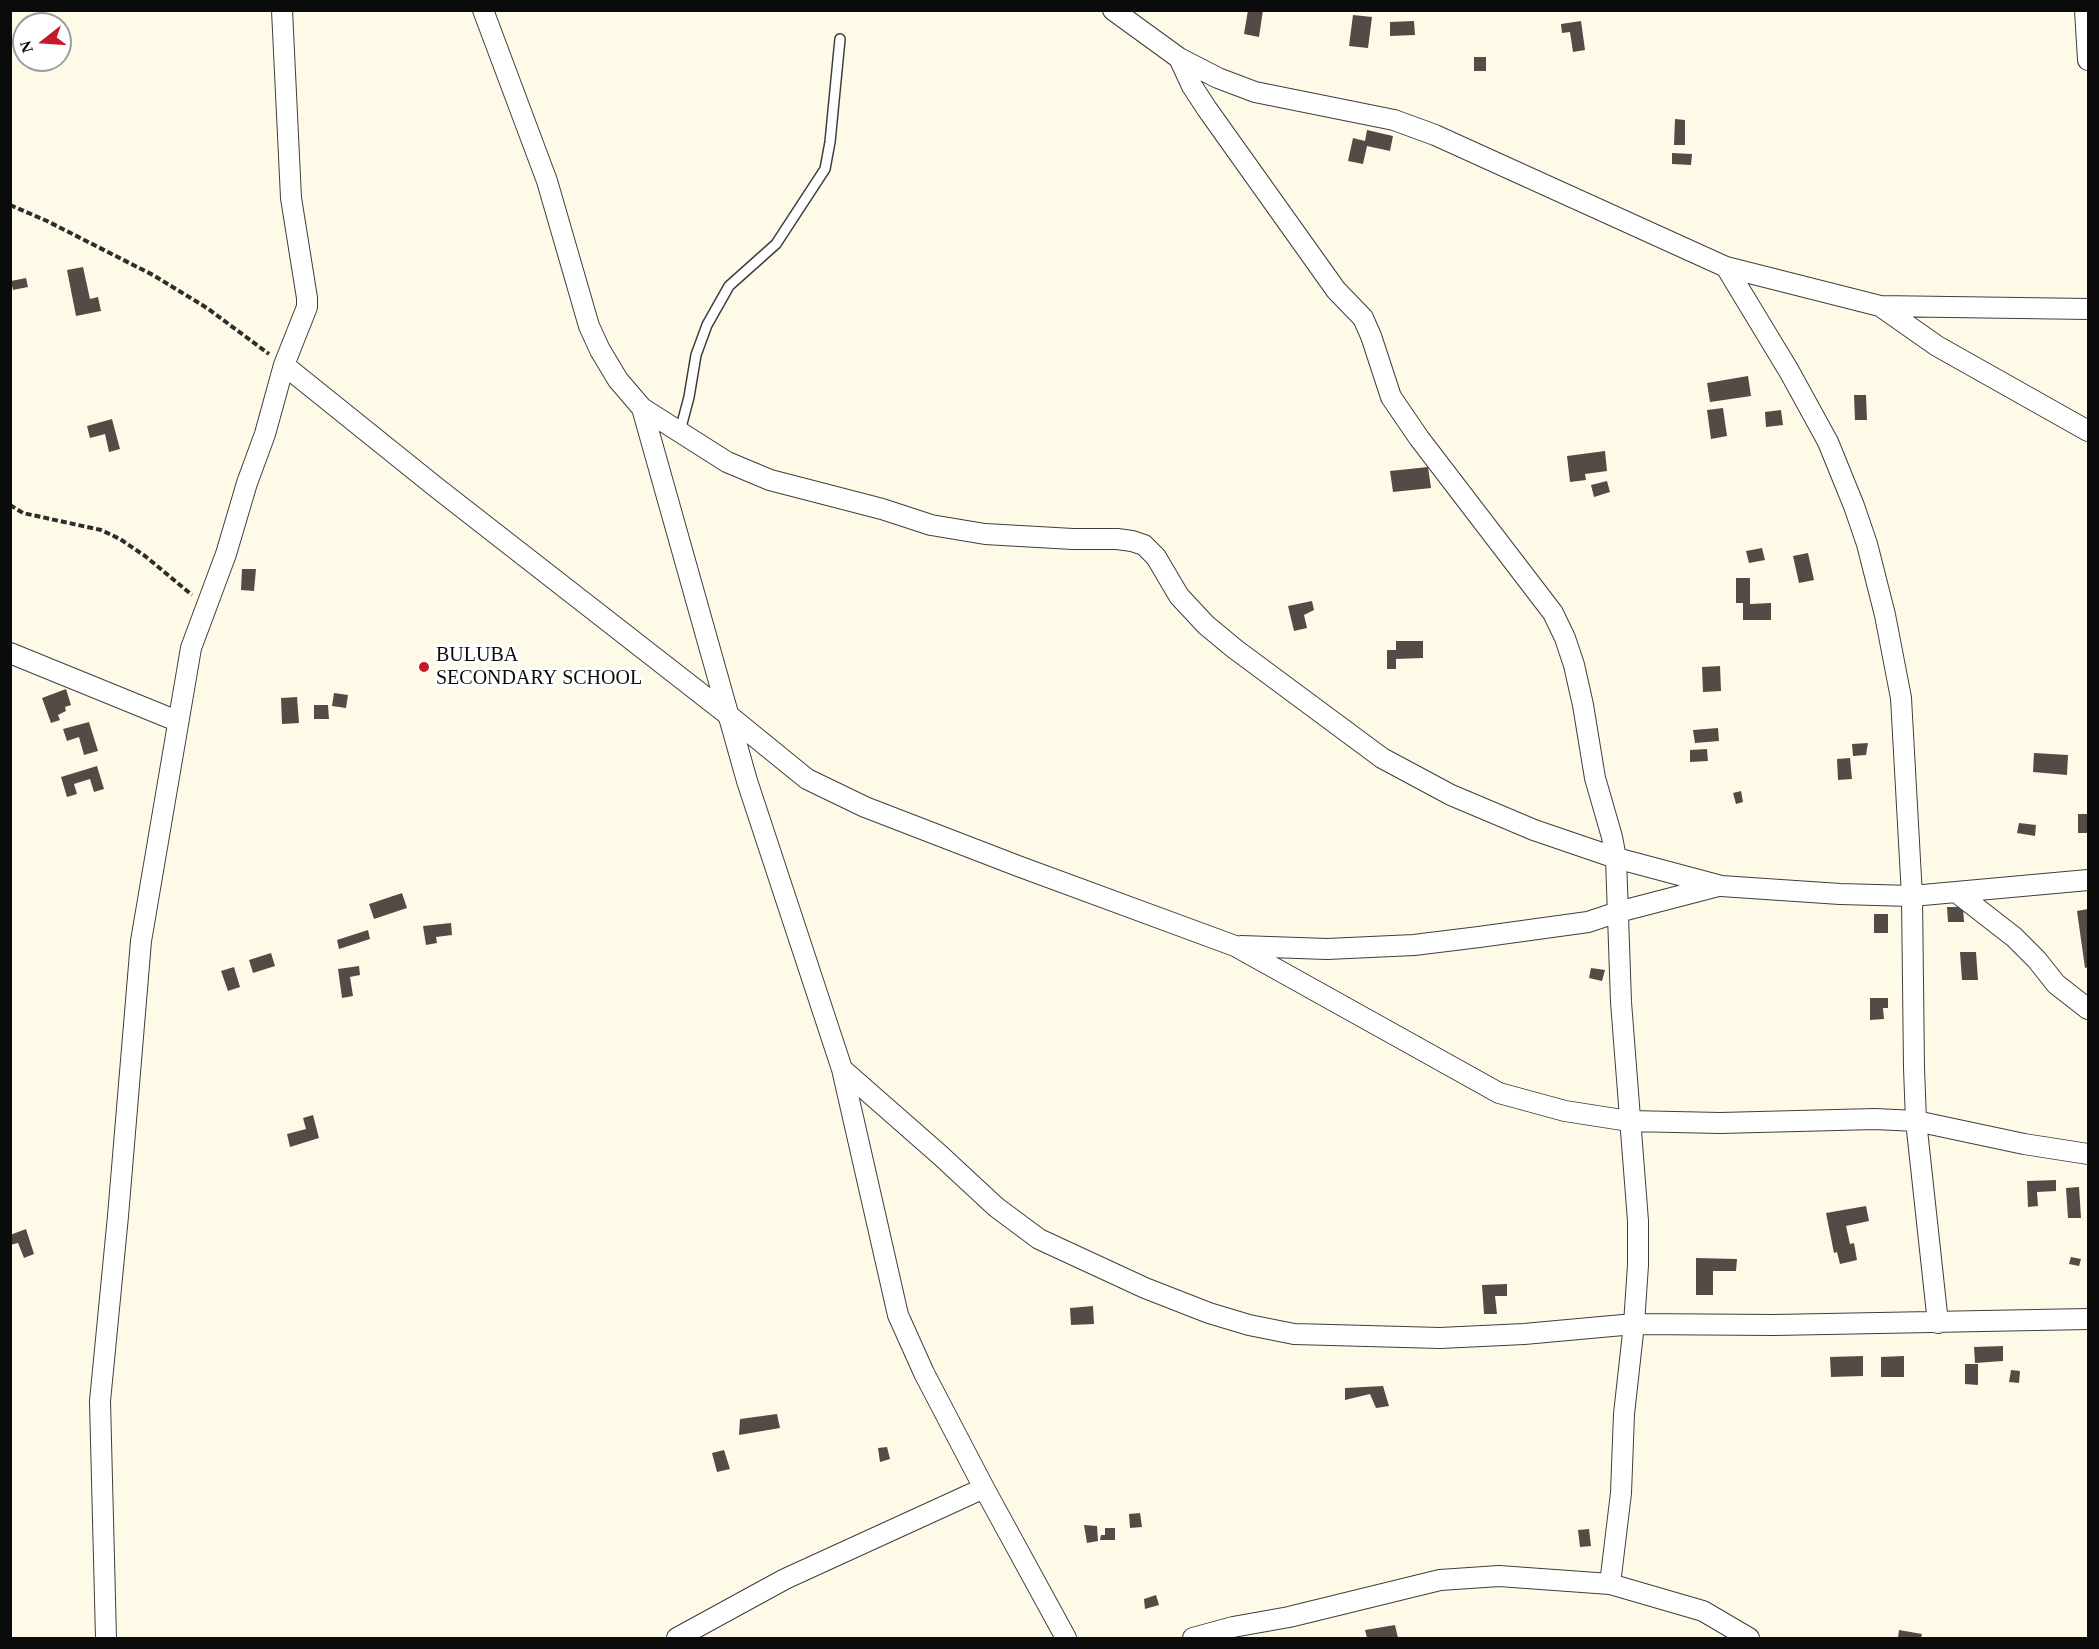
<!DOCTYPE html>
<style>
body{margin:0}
#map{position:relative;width:2099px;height:1649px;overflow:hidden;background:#fffae8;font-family:"Times New Roman",serif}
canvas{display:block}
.frame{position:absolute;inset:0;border:12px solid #0b0b0b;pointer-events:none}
.north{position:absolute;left:12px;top:12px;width:60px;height:60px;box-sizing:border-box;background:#fff;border:2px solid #9d9d9d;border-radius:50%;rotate:253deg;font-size:16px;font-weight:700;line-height:24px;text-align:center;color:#0b0b0b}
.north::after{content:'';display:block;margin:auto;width:21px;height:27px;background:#c61825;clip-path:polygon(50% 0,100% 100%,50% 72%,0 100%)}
</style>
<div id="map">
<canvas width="2099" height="1649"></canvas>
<div class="frame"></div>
<div class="north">N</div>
</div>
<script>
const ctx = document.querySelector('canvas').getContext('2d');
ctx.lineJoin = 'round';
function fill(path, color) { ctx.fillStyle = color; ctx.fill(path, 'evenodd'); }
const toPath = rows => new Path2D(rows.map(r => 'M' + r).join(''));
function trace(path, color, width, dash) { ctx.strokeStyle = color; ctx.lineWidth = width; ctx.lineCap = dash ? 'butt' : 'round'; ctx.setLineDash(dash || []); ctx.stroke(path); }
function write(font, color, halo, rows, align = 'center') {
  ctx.font = font + ' "Times New Roman",serif'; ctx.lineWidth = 6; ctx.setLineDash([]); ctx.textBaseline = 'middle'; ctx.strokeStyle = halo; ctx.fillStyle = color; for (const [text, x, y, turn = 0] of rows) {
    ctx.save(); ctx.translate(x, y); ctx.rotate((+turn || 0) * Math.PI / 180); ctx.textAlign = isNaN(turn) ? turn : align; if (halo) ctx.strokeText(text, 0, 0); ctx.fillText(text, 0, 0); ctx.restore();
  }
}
fill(toPath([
 [1248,10,1263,10,1259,37,1244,34],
 [1353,15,1372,17,1368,48,1349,46],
 [1414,21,1415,35,1390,36,1390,22],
 [1581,21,1585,50,1573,52,1570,32,1562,33,1561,24],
 [1474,57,1486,57,1486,71,1474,71],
 [1675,119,1685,120,1685,145,1674,145],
 [1367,130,1393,136,1390,151,1367,146,1363,164,1348,161,1353,138,1365,141],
 [1672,153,1692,154,1691,165,1672,164],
 [83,267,90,299,98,297,101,311,76,316,67,270],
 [26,278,28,287,13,290,11,281],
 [1748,376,1751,396,1710,402,1707,383],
 [1854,395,1866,395,1867,420,1855,420],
 [1723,408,1727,436,1711,439,1707,410],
 [1781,410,1783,425,1766,427,1765,412],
 [112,419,120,449,109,452,105,434,90,438,87,426],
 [1605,451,1607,471,1585,474,1586,480,1570,482,1567,456],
 [1428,467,1431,488,1393,492,1390,471],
 [1607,481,1610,492,1594,497,1591,485],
 [1762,548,1765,560,1749,563,1746,551],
 [1808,553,1814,580,1799,583,1793,556],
 [242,569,256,569,254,591,241,590],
 [1736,578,1750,578,1750,604,1771,603,1771,620,1743,620,1743,603,1736,603],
 [1312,601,1314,610,1304,615,1307,628,1294,631,1288,606],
 [1396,641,1423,641,1423,658,1396,659,1396,669,1387,669,1387,650,1396,650],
 [1720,666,1721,691,1703,692,1702,667],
 [66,689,71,705,65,707,66,711,58,715,60,720,51,723,42,698],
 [334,693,348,695,346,708,332,706],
 [297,697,299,723,282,724,281,698],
 [314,705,328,705,329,719,314,719],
 [89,722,98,751,84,755,79,737,67,741,63,729],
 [1718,728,1719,741,1695,743,1693,730],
 [1868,743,1866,755,1853,756,1852,744],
 [1707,749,1708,761,1690,762,1690,750],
 [2034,753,2068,755,2067,775,2033,772],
 [1850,758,1852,779,1838,780,1837,759],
 [97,766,104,789,94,792,90,779,74,784,77,794,67,797,61,777],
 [1741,791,1743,802,1736,804,1733,793],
 [2078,814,2088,814,2088,833,2078,833],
 [2019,823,2036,825,2035,836,2017,833],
 [402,893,407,908,374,919,369,904],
 [1947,907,1963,907,1964,922,1948,922],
 [2088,909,2088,967,2085,968,2077,911],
 [1874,914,1888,914,1888,933,1874,933],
 [451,923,452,935,436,937,437,943,426,945,423,926],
 [368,930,370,939,339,949,337,940],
 [1960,952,1976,952,1978,980,1962,980],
 [271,953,275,966,253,973,249,960],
 [359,966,360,975,350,977,353,996,342,998,338,969],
 [234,967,240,987,228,991,221,971],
 [1591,968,1605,970,1602,981,1589,978],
 [1870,998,1888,998,1888,1008,1883,1008,1884,1019,1870,1020],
 [313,1115,319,1138,290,1147,287,1134,306,1129,303,1118],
 [2056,1180,2056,1191,2037,1192,2038,1206,2028,1207,2027,1181],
 [2079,1187,2081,1218,2068,1218,2066,1188],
 [1866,1206,1869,1221,1846,1226,1850,1244,1854,1243,1857,1260,1840,1264,1837,1252,1834,1253,1826,1213],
 [26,1229,34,1254,24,1258,18,1243,10,1245,10,1235],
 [2071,1257,2081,1259,2079,1266,2069,1264],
 [1696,1258,1737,1259,1736,1271,1713,1271,1713,1295,1696,1295],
 [1507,1284,1507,1296,1495,1296,1497,1314,1484,1314,1482,1285],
 [1093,1306,1094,1324,1071,1325,1070,1308],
 [2003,1346,2003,1361,1975,1363,1974,1347],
 [1863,1356,1863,1376,1831,1377,1830,1357],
 [1904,1356,1904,1377,1881,1377,1881,1357],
 [1965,1364,1978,1364,1978,1385,1965,1384],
 [2011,1370,2020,1371,2019,1383,2009,1382],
 [1383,1386,1389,1406,1376,1408,1370,1394,1345,1400,1345,1388],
 [777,1414,780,1428,739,1435,740,1419],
 [887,1447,890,1459,880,1462,878,1448],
 [724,1450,730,1469,717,1472,712,1453],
 [1140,1513,1142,1527,1130,1528,1129,1514],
 [1084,1525,1097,1526,1098,1541,1087,1543],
 [1105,1528,1115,1528,1115,1540,1100,1540,1101,1535,1105,1535],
 [1589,1529,1591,1546,1580,1547,1578,1530],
 [1156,1595,1159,1605,1145,1609,1144,1599],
 [1395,1625,1398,1638,1367,1638,1365,1630],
 [1899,1630,1922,1634,1921,1638,1898,1638]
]), '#544b46');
const lane = toPath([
 [680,431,689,397,696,355,707,325,729,286,776,244,825,169,830,142,840,39]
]);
const street = toPath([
 [483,10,547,181,589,326,600,350,618,380,642,408,727,462,770,480,882,509,931,525,985,534,1073,539,1117,539,1132,541,1144,545,1156,557,1179,596,1206,625,1235,649,1382,758,1451,795,1534,830,1616,858,1721,886,1840,894,1912,896,2088,880],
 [1113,10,1179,58,1218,78,1255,92,1394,120,1435,135,1726,267,1880,306,2088,309],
 [2085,10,2088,60],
 [1179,58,1192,86,1207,109,1336,290,1363,318,1371,336,1391,397,1419,438,1553,613,1565,638,1574,665,1583,705,1595,778,1612,837,1616,858,1621,1002,1638,1221,1638,1265,1634,1324,1624,1414,1621,1493,1610,1584],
 [1726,267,1789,371,1828,442,1854,506,1867,544,1885,615,1901,698,1912,896,1914,1068,1916,1121,1938,1323],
 [1880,306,1937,346,2088,431],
 [284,365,437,488,727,714,807,779,865,807,1018,866,1235,946,1499,1093,1565,1111,1629,1121,1720,1123,1875,1119,1916,1121,2024,1144,2088,1154],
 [642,408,747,781,842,1069,898,1315,924,1373,984,1488,1066,1638],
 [10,653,177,721],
 [1956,892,2014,937,2037,960,2056,984,2088,1009],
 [1241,946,1327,949,1414,945,1479,937,1588,922,1618,912,1718,886],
 [842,1069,940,1155,996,1207,1039,1239,1145,1288,1209,1313,1249,1325,1294,1334,1440,1338,1524,1334,1634,1324,1774,1325,2088,1319],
 [106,1638,100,1401,118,1216,141,941,191,648,226,554,247,483,265,434,284,365,307,307,307,298,291,198,282,10],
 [677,1638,785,1579,984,1488],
 [1193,1638,1233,1627,1289,1617,1440,1580,1499,1576,1610,1584,1703,1611,1749,1638]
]);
trace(lane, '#3e3e3e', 12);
trace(street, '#3e3e3e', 22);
trace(toPath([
 [10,205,47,221,153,275,207,308,269,354],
 [10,505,23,513,101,530,120,539,145,556,192,595]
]), '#2d2d2d', 4, [6, 3]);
trace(lane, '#fff', 9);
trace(street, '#fff', 20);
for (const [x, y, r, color] of [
 [424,667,6,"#c61825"]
]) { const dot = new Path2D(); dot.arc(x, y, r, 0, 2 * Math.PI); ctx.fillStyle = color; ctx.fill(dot); trace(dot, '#fff', 2); }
write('20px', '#0b0b0b', '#fff', [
 ["BULUBA",436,656],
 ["SECONDARY SCHOOL",436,679]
], 'left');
</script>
